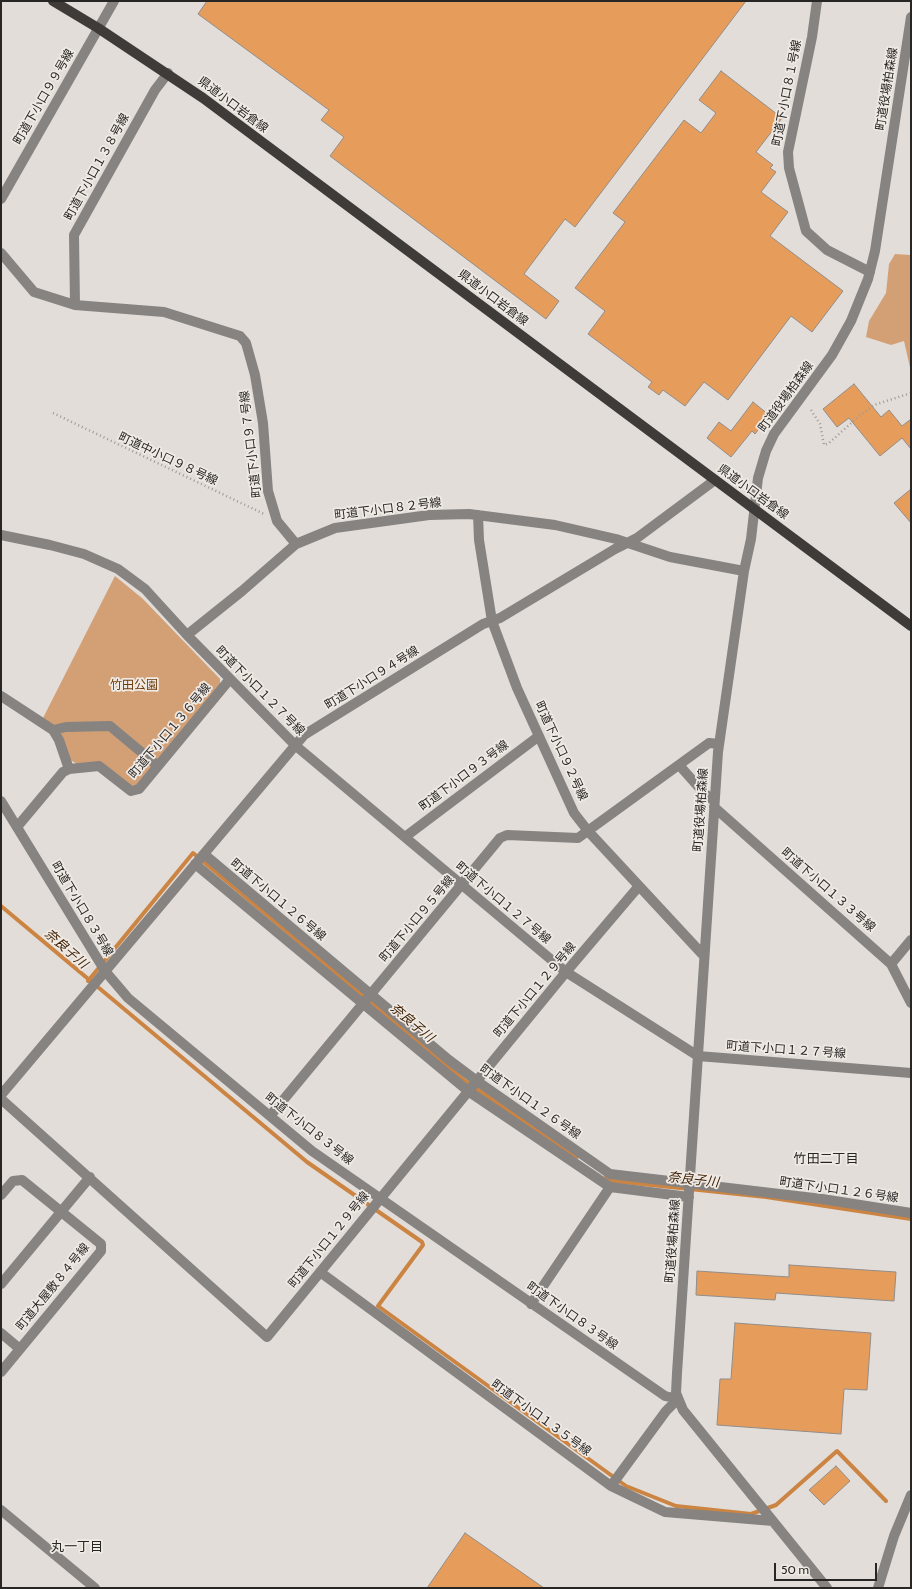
<!DOCTYPE html>
<meta charset="utf-8">
<style>
body{margin:0}
#map{position:relative;width:912px;height:1589px;overflow:hidden;background:#e2ddd8;font-family:Cabin,sans-serif}
canvas{display:block}
.frame{position:absolute;inset:0;border:2px solid #282625;pointer-events:none}
.scale{position:absolute;left:774px;top:1563px;width:103px;height:18px;box-sizing:border-box;border:2px solid #282625;border-top:0;padding-left:5px;font-size:12px;line-height:14px;white-space:nowrap;color:#282625;-webkit-text-stroke:3px #f0eae5;paint-order:stroke}
</style>
<div id="map">
<canvas width="912" height="1589"></canvas>
<div class="frame"></div>
<div class="scale">50 m</div>
</div>
<script>
const ctx = document.querySelector('canvas').getContext('2d');
ctx.lineJoin = 'round';
function fill(path, color) { ctx.fillStyle = color; ctx.fill(path, 'evenodd'); }
const toPath = rows => new Path2D(rows.map(r => 'M' + r).join(''));
function trace(path, color, width, dash) { ctx.strokeStyle = color; ctx.lineWidth = width; ctx.lineCap = dash ? 'butt' : 'round'; ctx.setLineDash(dash || []); ctx.stroke(path); }
function write(font, color, halo, rows, align = 'center') {
  ctx.font = font + ' Cabin,"Noto Sans JP",sans-serif'; ctx.lineWidth = 3.5; ctx.setLineDash([]); ctx.textBaseline = 'middle'; ctx.strokeStyle = halo; ctx.fillStyle = color; for (const [text, x, y, turn = 0] of rows) {
    ctx.save(); ctx.translate(x, y); ctx.rotate((+turn || 0) * Math.PI / 180); ctx.textAlign = isNaN(turn) ? turn : align; if (halo) ctx.strokeText(text, 0, 0); ctx.fillText(text, 0, 0); ctx.restore();
  }
}
fill(toPath([
 [895,254,911,255,911,372,904,341,891,345,866,337,869,321,886,293,889,264],
 [115,576,143,599,220,679,220,686,136,785,129,786,100,763,77,764,69,759,42,720]
]), '#d3a075');
trace(toPath([
 [1,906,307,1162,422,1242,423,1245,378,1306,626,1486,676,1506,751,1514,776,1505,837,1451,886,1501],
 [88,981,193,853,465,1081,577,1157],
 [606,1176,613,1181,766,1197,911,1219]
]), '#cc8443', 4);
const building = toPath([
 [207,1,746,1,575,227,565,219,524,274,559,301,546,319,330,156,344,137,321,120,329,110,198,14,207,1],
 [721,71,782,118,756,152,773,165,770,168,776,172,761,192,788,212,770,236,843,291,812,332,791,316,728,400,704,382,685,406,663,390,659,395,648,387,652,382,588,334,605,311,575,288,625,222,613,213,684,120,701,133,716,113,699,100,721,71],
 [854,384,881,417,889,410,902,426,911,419,911,449,902,438,880,456,849,418,837,427,823,409,854,384],
 [753,402,769,415,755,434,752,431,731,457,707,438,719,422,731,431,753,402],
 [911,489,911,523,894,503,911,489],
 [789,1265,896,1272,894,1301,776,1293,775,1300,696,1295,697,1271,789,1277,789,1265],
 [735,1323,871,1333,867,1390,844,1389,841,1434,717,1425,720,1379,731,1379,735,1323],
 [836,1466,850,1481,824,1505,809,1490,836,1466],
 [465,1533,544,1588,427,1588,465,1533]
]);
fill(building, '#e69d5c');
trace(building, '#918c88', 1);
trace(toPath([
 [811,410,820,424,824,445,829,443,859,416,874,405,911,393],
 [53,413,264,514]
]), '#9d9996', 2.5, [1, 3]);
trace(toPath([
 [817,1,812,37,788,152,789,168,806,231,827,250,870,272],
 [1,199,114,1],
 [1,253,34,292,75,305,164,312,240,336,246,343,255,375,263,423,268,491,277,521,296,544],
 [75,305,74,235,155,90,168,73],
 [478,515,479,540,492,621,517,688,574,813,588,831,704,956],
 [1,535,50,545,84,554,118,569,145,589,187,635,242,591,296,544,335,528,429,515,469,514,555,525,616,539,670,557,744,571],
 [187,635,296,746,566,972,698,1056,911,1073],
 [1,696,53,730,59,740,69,769],
 [53,730,66,727,110,726,158,766],
 [679,765,703,792,714,801],
 [1,801,105,971,128,998,312,1151,665,1396,678,1399,666,1411,611,1486],
 [714,807,891,964,911,1003],
 [17,827,63,772,69,769,99,766,131,791,139,789,230,679],
 [405,837,539,736],
 [204,854,449,1060,477,1081,610,1174,822,1199,911,1213],
 [195,864,468,1091,610,1187,689,1197],
 [891,964,911,940],
 [1,1095,304,735,483,624,500,618,615,549,637,538,715,480],
 [1,1099,267,1337,566,972,639,886],
 [270,1116,500,838,507,835,578,838,709,743,719,744],
 [1,1195,13,1181,22,1180,101,1244,101,1251,1,1372],
 [320,1272,611,1486,665,1512,773,1521],
 [1,1284,90,1177],
 [531,1304,610,1187],
 [1,1333,20,1349],
 [1,1510,95,1588],
 [827,1588,683,1410,676,1393,677,1373,718,752,744,571,751,539,758,478,766,451,774,434,832,355,851,321,868,279,875,251,911,17],
 [878,1588,894,1536,911,1495]
]), '#868381', 10);
trace(toPath([
 [53,1,98,28,203,98,911,626]
]), '#3f3b38', 10);
write('12px', '#282625', '#f0eae5', [
 ["町道役場柏森線",887,89,-81],
 ["町道下小口８１号線",787,93,-79],
 ["町道下小口９９号線",44,97,-60],
 ["県道小口岩倉線",233,105,37],
 ["町道下小口１３８号線",97,167,-61],
 ["県道小口岩倉線",493,298,37],
 ["町道役場柏森線",786,397,-54],
 ["町道下小口９７号線",251,444,-97],
 ["町道中小口９８号線",168,459,25],
 ["県道小口岩倉線",753,492,36],
 ["町道下小口８２号線",388,509,-7],
 ["町道下小口９４号線",372,678,-32],
 ["町道下小口１２７号線",260,691,45],
 ["町道下小口１３６号線",170,731,-50],
 ["町道下小口９２号線",561,751,65],
 ["町道下小口９３号線",464,776,-37],
 ["町道役場柏森線",701,810,-86],
 ["町道下小口１３３号線",828,890,41],
 ["町道下小口１２６号線",278,900,40],
 ["町道下小口１２７号線",503,903,40],
 ["町道下小口８３号線",82,909,59],
 ["町道下小口９５号線",417,919,-50],
 ["町道下小口１２９号線",535,990,-50],
 ["町道下小口１２７号線",786,1050,4],
 ["町道下小口１２６号線",530,1102,35],
 ["町道下小口８３号線",309,1129,38],
 ["町道下小口１２６号線",839,1190,8],
 ["町道下小口１２９号線",329,1240,-51],
 ["町道役場柏森線",673,1241,-86],
 ["町道大屋敷８４号線",53,1287,-51],
 ["町道下小口８３号線",572,1316,35],
 ["町道下小口１３５号線",541,1418,36]
]);
write('12px', '#6c3c08', '#f0eae5', [
 ["竹田公園",134,685]
]);
write('italic 13px', '#3f2205', '#f0eae5', [
 ["奈良子川",66,949,41],
 ["奈良子川",412,1023,40],
 ["奈良子川",693,1180,6]
]);
write('13px', '#282625', '#f0eae5', [
 ["竹田二丁目",826,1159],
 ["丸一丁目",77,1547]
]);
</script>
